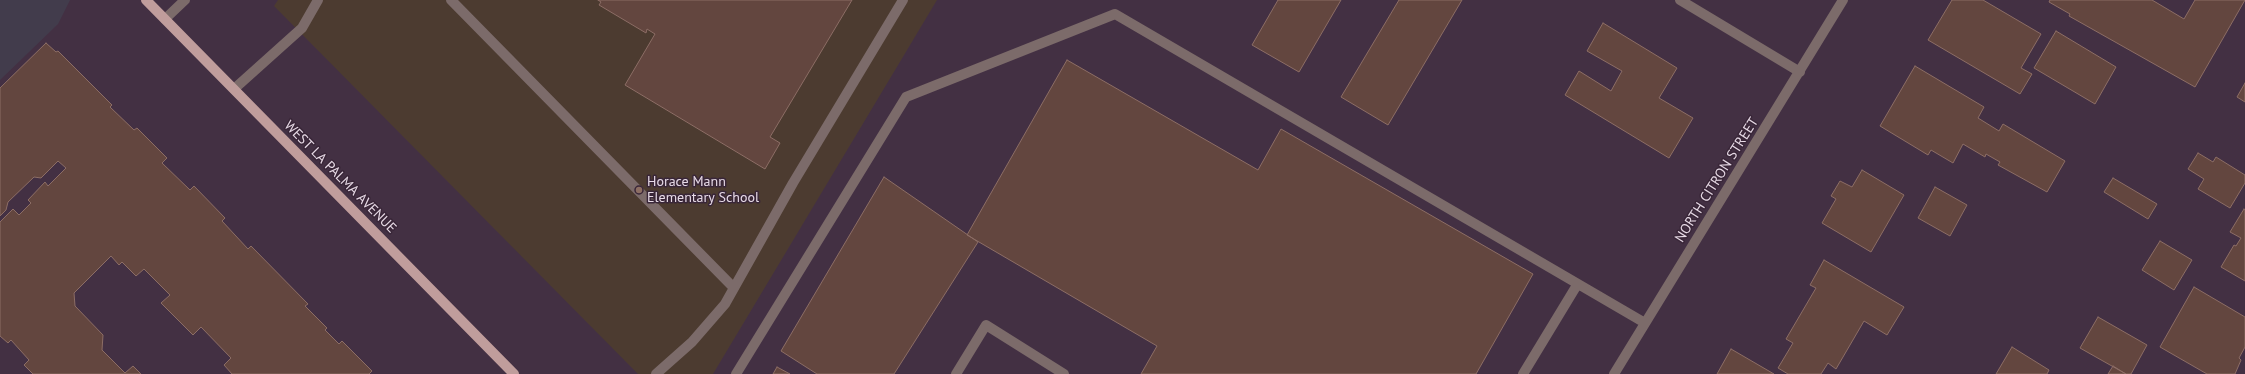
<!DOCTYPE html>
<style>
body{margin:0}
canvas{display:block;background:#433043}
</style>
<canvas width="2245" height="374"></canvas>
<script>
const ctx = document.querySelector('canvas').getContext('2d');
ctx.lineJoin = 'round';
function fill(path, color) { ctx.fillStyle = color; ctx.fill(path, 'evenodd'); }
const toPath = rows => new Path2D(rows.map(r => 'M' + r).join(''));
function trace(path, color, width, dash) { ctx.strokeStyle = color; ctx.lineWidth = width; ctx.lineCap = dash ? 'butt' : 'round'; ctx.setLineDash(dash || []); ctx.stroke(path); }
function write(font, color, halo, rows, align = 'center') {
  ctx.font = font + ' "PT Sans",sans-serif'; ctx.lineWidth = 3; ctx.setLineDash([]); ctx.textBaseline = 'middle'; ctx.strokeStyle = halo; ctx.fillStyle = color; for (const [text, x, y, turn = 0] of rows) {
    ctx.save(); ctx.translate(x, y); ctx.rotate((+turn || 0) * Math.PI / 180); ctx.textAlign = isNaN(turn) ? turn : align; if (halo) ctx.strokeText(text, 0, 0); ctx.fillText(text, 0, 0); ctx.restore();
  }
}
fill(toPath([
 [0,0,70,0,58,24,0,80]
]), '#423c4c');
fill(toPath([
 [278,0,937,0,713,374,638,374,274,6]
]), '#4c3b30');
const building = toPath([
 [598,0,852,0,770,137,780,143,765,169,625,85,655,34,647,29,646,33,599,5,601,2,598,0],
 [1278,0,1341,0,1299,72,1252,45,1278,0],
 [1399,0,1462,0,1388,125,1341,97,1399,0],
 [1952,0,1983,0,2041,34,2021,68,2032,74,2020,94,1928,40,1952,0],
 [2050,0,2152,0,2184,19,2195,0,2245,0,2195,87,2069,16,2070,14,2049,2,2050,0],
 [1603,23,1677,68,1659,98,1693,118,1669,158,1565,95,1579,71,1611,91,1622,71,1587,51,1603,23],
 [2056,31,2116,67,2095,104,2034,68,2056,31],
 [46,43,56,52,58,51,112,105,110,107,134,130,137,128,167,158,162,163,190,190,194,186,225,218,222,221,248,249,251,246,308,304,305,306,327,328,325,330,339,344,342,341,372,371,369,374,232,374,224,365,231,358,201,327,193,335,161,303,170,295,144,269,136,276,122,262,119,265,111,256,74,293,75,306,103,335,102,350,125,373,133,366,141,374,33,374,24,365,29,360,11,340,8,343,0,336,0,222,13,209,19,215,31,203,28,200,45,182,48,186,66,168,58,161,41,178,34,177,8,202,6,210,0,216,0,88,46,43],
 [1067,60,1258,170,1281,129,1533,274,1476,374,1141,374,1157,346,967,235,1067,60],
 [1915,66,1984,107,1978,118,1999,131,2003,124,2065,161,2047,192,1998,165,2000,162,1986,154,1985,157,1963,144,1953,163,1931,150,1928,155,1880,126,1915,66],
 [2245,83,2245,102,2237,97,2245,83],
 [2198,153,2213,162,2216,157,2245,175,2245,183,2230,208,2198,189,2204,179,2188,169,2198,153],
 [1862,170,1904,195,1871,252,1822,223,1836,199,1831,196,1840,181,1852,187,1862,170],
 [884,177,978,242,894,374,817,374,781,351,884,177],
 [2113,178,2157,204,2148,219,2104,192,2113,178],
 [1935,187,1967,205,1950,236,1918,218,1935,187],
 [2244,209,2245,210,2245,281,2221,267,2234,245,2236,246,2241,238,2230,232,2244,209],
 [2160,241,2192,260,2174,290,2142,270,2160,241],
 [1824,260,1904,307,1887,335,1864,321,1836,369,1828,363,1821,374,1788,374,1778,368,1793,343,1786,339,1816,288,1810,285,1824,260],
 [2194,287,2245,317,2245,347,2239,358,2241,360,2235,374,2207,374,2160,347,2194,287],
 [2098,317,2147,345,2131,374,2126,374,2080,348,2098,317],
 [2012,347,2049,370,2047,374,1996,374,2012,347],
 [1731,349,1774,374,1717,374,1731,349],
 [2113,366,2126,374,2108,374,2113,366],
 [777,367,790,374,773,374,777,367]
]);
fill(building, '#63463f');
trace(building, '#8c6d65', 1);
trace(toPath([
 [451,0,734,288],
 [1680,0,1800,72],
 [165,19,185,0],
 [234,89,302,28,318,0],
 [656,374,692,342,725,304,793,183,903,0],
 [736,374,906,97,1115,14,1645,323],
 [956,374,986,325,1064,374],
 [1523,374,1577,285],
 [1614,374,1843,0]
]), '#7c6b6a', 10);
trace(toPath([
 [146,0,514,374]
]), '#c09d9c', 10);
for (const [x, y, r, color] of [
 [639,190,4,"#8d6e63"]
]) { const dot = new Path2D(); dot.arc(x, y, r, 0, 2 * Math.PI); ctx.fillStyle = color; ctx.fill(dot); trace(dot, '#392638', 1.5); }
write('14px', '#e7dae6', '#392638', [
 ["WEST LA PALMA AVENUE",340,177,45],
 ["NORTH CITRON STREET",1717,180,-58]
]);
write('14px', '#e7dae6', '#392638', [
 ["Horace Mann",647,182],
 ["Elementary School",647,198]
], 'left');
</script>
